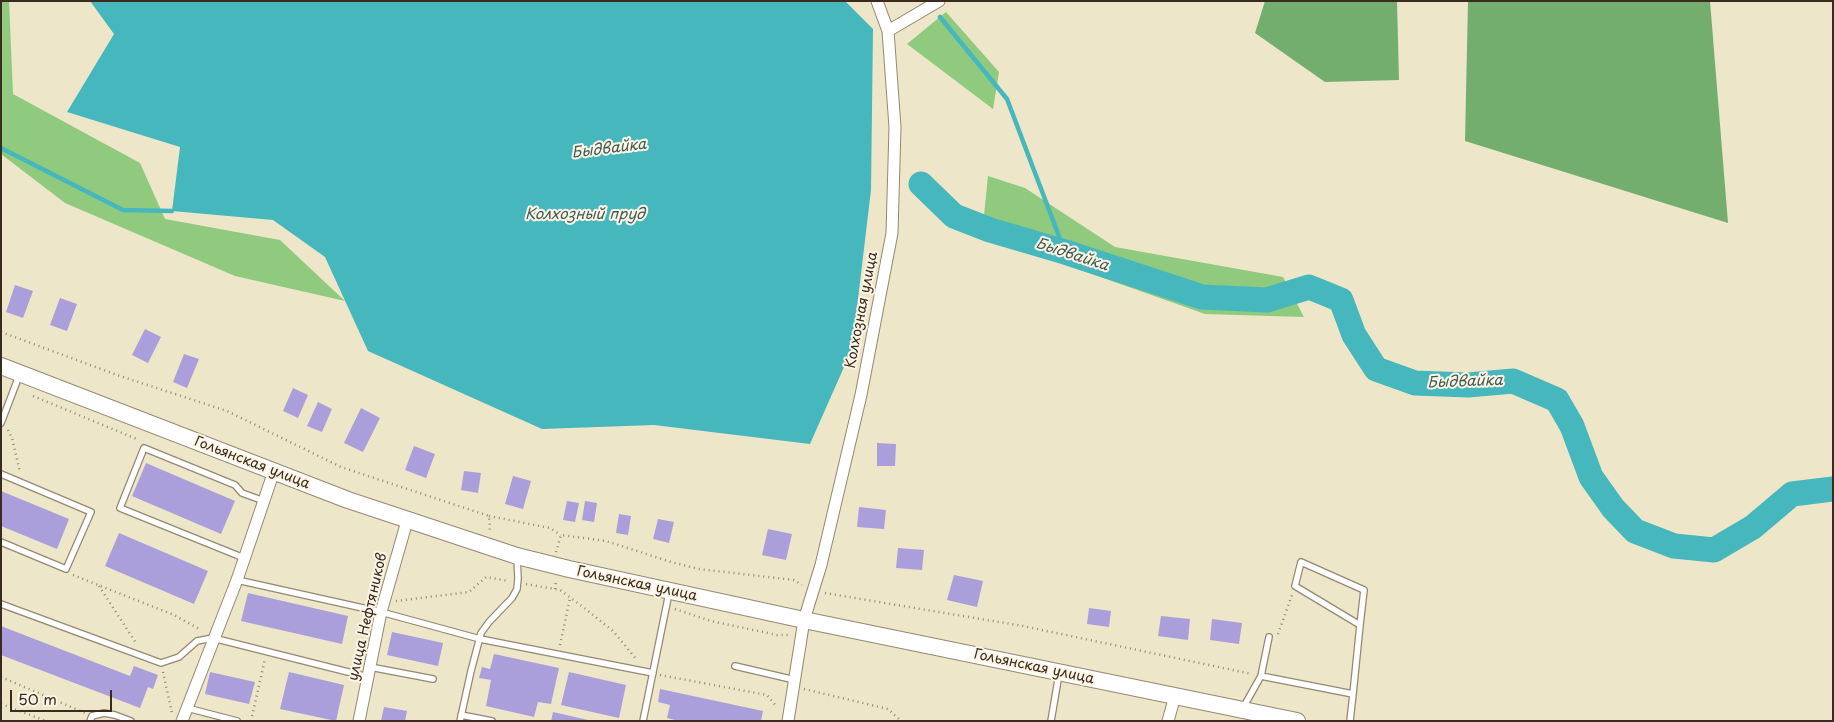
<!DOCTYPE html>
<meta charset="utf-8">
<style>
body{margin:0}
#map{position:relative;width:1834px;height:722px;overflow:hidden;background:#eee6c8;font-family:"Playpen Sans",sans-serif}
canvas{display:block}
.frame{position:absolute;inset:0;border:2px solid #3b2a1e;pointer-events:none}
.scale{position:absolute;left:10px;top:690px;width:102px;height:22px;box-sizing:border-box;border:2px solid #3b2a1e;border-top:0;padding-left:6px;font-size:15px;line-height:18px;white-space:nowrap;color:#3b2a1e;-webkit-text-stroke:4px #fcf5e5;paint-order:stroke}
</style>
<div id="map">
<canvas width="1834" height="722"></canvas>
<div class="frame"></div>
<div class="scale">50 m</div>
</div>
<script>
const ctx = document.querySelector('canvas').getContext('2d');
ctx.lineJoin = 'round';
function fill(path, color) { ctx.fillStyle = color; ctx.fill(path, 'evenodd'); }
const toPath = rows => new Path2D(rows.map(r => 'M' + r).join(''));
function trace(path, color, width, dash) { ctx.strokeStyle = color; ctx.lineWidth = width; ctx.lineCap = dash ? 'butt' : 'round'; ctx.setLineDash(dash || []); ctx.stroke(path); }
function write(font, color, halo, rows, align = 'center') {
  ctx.font = font + ' "Playpen Sans",sans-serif'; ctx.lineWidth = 4; ctx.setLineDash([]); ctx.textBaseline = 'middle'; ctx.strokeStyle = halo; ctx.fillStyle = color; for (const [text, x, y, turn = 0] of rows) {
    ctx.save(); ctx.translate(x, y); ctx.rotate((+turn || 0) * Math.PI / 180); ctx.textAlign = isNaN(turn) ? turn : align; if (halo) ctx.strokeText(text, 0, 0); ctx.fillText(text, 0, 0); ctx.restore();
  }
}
fill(toPath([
 [1,1,9,1,13,94,140,163,165,219,280,240,345,301,235,276,65,203,1,154],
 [946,12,999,72,993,109,907,44],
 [988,176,1025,188,1115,247,1283,277,1304,317,1205,314,982,235]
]), '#8fca7f');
fill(toPath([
 [1265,1,1397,1,1399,80,1325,82,1255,33],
 [1468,1,1710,1,1728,223,1465,141]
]), '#73ae6e');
fill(toPath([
 [90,1,845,1,873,29,871,190,852,349,810,444,654,425,542,429,368,351,325,257,273,220,172,211,180,147,67,112,114,34]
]), '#47b7be');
trace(toPath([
 [940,17,1007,99,1065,252],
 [1,148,123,210,172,211]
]), '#47b7be', 4.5);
trace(toPath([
 [921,184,954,216,990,230,1065,252,1202,297,1267,300,1309,287,1341,300,1354,335,1376,369,1415,383,1468,385,1513,381,1557,400,1572,426,1591,477,1613,508,1635,531,1674,546,1714,550,1753,527,1792,494,1833,489]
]), '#47b7be', 25);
fill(toPath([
 [15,285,33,291,23,318,6,312],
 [60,298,77,304,67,331,50,325],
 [145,329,161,337,148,363,132,355],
 [184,354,199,359,187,388,173,382],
 [293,388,308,395,298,418,283,411],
 [318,402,332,409,322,432,307,426],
 [361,408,380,418,363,452,344,443],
 [877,443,896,444,895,466,877,466],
 [414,446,435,454,426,478,405,470],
 [146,463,235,501,221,534,132,496],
 [464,471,481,473,478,493,461,490],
 [513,476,531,481,523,509,505,504],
 [1,491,69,519,57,549,1,526],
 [567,501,579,503,575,522,563,520],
 [585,501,597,503,594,522,582,520],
 [859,507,886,510,884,529,857,527],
 [619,514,631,516,628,535,616,533],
 [658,519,674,522,669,543,653,539],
 [768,529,792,534,786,560,762,555],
 [119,533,208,571,194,604,105,566],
 [898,548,924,550,922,570,896,568],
 [954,575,983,581,977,607,947,600],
 [248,593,348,616,342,644,241,621],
 [1089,608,1111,611,1109,627,1087,624],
 [1161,616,1190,619,1188,640,1158,636],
 [1212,619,1242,623,1239,644,1210,640],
 [1,626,130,676,134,666,158,675,153,689,148,687,140,708,1,655],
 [392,632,443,643,438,666,387,655],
 [494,654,559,668,551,704,538,702,534,717,486,706,491,680,479,678,482,667,490,669],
 [210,672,255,682,249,704,205,694],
 [289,672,344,685,336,721,280,709],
 [569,672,626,685,619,718,561,705],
 [660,689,763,711,761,721,679,721,667,718,670,705,658,702],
 [384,707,407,711,405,721,381,721],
 [553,712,588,720,588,721,551,721]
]), '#ab9fdb');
const service = toPath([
 [1,423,19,376],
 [1,474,91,512,66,569,1,542],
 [244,558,120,508,144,448,235,485,242,493,264,501],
 [237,580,381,612,480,639,653,673],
 [1,604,161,663,179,657,197,641,213,638,368,677],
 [735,666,795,680],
 [370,667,433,679],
 [1261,676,1353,694],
 [187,708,237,721],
 [1243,708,1261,676,1269,637],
 [461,715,492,721],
 [90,721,92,716,104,713,115,715,131,721],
 [460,721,471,671,481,633,489,622,512,598,517,589,518,578,517,558],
 [643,721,669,593],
 [1051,721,1059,674],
 [1350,721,1353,694,1360,625,1364,590,1301,562,1295,586,1360,625]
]);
const minor = toPath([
 [888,31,939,1],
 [182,721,237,580,274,471],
 [359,721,381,612,407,521],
 [788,721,804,620,821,565,861,395,892,233,895,127,888,31,877,1],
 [1168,721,1175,696]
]);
const secondary = toPath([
 [1,366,348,500,517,556,569,569,804,620,1297,721]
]);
trace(service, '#948873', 8);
trace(minor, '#948873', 13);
trace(secondary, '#948873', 18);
trace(toPath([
 [1,332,117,375,227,411,341,467,489,516,490,528,489,532],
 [33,396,139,440],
 [8,430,12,438,20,472],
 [489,516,550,528,561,535],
 [556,552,561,535,606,541,671,562,699,569,794,580,802,585],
 [73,575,174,615,201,630],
 [526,584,560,590,583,607,613,631,637,660],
 [99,586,136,643],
 [555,589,556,581],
 [825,593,1023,626,1252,674],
 [396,601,469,592,486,577,508,581],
 [675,609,711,621,777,635,791,635],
 [1278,634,1292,595],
 [560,645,570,598],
 [163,672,172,713],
 [660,675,767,695,777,707],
 [1,677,85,713],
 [804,689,888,709,901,721],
 [1,704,46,721],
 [251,721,265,659]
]), '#948873', 2.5, [1, 4]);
trace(service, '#fff', 5.5);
trace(minor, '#fff', 11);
trace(secondary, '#fff', 16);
write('14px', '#3b2a1e', '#fcf5e5', [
 ["Колхозная улица",862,310,-79],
 ["Гольянская улица",252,463,21],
 ["Гольянская улица",637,584,12],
 ["улица Нефтяников",368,617,-77],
 ["Гольянская улица",1034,667,12]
]);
write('italic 15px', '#3f5b56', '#fcf5e5', [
 ["Быдвайка",609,149,-7],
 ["Колхозный пруд",585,215],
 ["Быдвайка",1072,255,18],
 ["Быдвайка",1465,382,-2]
]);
</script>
